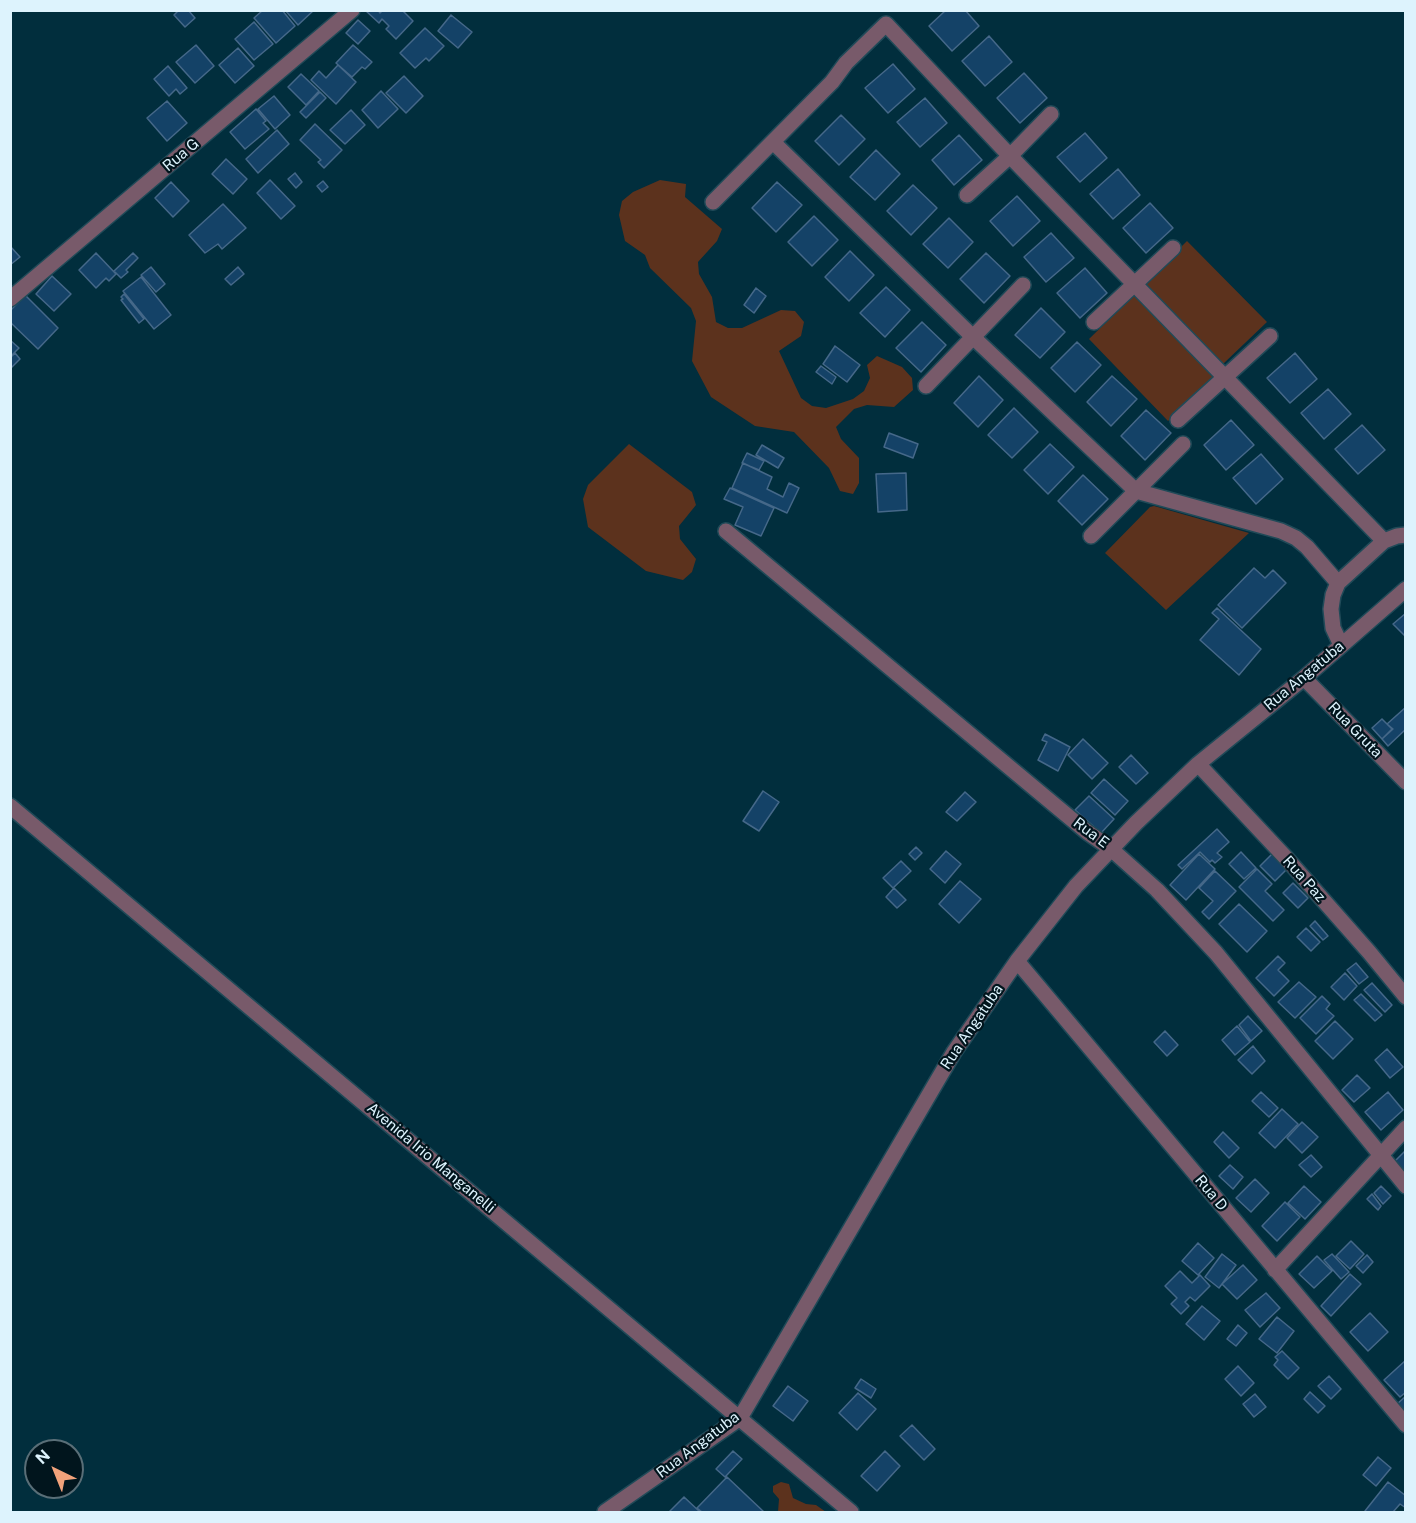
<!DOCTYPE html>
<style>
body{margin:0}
#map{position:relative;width:1416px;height:1523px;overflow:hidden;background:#012e3d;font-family:"Public Sans",sans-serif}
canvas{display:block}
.frame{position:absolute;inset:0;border:12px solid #ddf3fd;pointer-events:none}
.north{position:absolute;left:24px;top:1439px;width:60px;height:60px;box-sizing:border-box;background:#01151d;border:2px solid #596e77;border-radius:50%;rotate:317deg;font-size:16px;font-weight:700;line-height:24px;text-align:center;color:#ddf3fd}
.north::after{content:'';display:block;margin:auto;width:21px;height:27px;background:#f1a27b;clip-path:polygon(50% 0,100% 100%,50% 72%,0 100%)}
</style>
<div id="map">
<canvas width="1416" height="1523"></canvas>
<div class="frame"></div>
<div class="north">N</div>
</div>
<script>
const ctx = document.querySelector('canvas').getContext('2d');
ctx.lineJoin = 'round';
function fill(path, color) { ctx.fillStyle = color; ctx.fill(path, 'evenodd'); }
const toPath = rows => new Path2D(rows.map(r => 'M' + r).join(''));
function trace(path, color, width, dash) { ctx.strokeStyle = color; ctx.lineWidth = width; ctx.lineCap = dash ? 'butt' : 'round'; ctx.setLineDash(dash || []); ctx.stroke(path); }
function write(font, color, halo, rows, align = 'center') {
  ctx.font = font + ' "Public Sans",sans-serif'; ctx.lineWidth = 4.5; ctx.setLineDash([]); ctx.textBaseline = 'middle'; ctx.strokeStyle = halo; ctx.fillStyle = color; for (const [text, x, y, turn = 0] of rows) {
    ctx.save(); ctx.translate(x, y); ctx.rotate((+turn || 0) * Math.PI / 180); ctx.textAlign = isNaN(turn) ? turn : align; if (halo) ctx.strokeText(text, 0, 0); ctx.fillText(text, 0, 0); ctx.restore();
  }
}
fill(toPath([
 [660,180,686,184,685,197,722,229,717,241,698,262,699,274,712,297,716,322,728,328,742,328,781,310,795,311,804,322,801,336,779,351,801,398,812,406,826,408,853,399,864,391,870,378,867,365,877,356,902,367,912,378,913,390,894,407,867,405,854,409,836,427,841,439,859,458,859,483,853,494,840,491,829,468,794,432,755,426,711,397,692,361,696,321,691,308,650,268,645,255,625,241,619,215,622,201,633,192],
 [1187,241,1267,322,1223,364,1145,283],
 [1135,294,1215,376,1168,421,1089,339],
 [629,444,692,492,696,505,679,526,680,539,696,559,692,572,683,580,646,571,588,527,583,499,588,485],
 [1154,506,1249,533,1166,610,1105,553,1150,507],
 [781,1482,789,1484,793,1498,806,1504,816,1505,826,1512,778,1512,779,1499,773,1492,773,1486]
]), '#5c321d');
const building = toPath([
 [179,10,188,10,195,18,185,27,174,15,179,10],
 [263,10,282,10,295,26,276,43,254,18,263,10],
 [285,10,314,10,298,25,285,10],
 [378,10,380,13,383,10,402,10,413,21,396,39,386,29,389,26,382,19,379,23,366,11,378,10],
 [946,10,965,10,979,26,952,51,929,26,946,10],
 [451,15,472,32,458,48,438,31,451,15],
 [358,20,370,31,358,44,346,33,358,20],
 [254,22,273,44,254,60,235,39,254,22],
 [425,28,444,46,429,61,426,58,415,68,400,53,425,28],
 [989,36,1012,62,985,86,962,61,989,36],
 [196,45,214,66,195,83,176,62,196,45],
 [353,45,372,62,365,69,362,67,352,77,336,63,353,45],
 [238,48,254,66,235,83,219,65,238,48],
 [893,64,915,89,888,113,865,88,893,64],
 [338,65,356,82,336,104,311,80,319,71,326,78,338,65],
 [168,66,187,88,180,94,176,89,169,96,154,79,168,66],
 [1024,73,1047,98,1020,123,997,98,1024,73],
 [301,74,319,91,306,105,288,87,301,74],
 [404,76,423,96,406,113,386,93,404,76],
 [381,91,398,109,378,128,362,110,381,91],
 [320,92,326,98,306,118,300,112,320,92],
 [274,96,290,115,275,129,258,109,274,96],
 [925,98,947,123,920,147,897,122,925,98],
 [167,101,187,123,167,141,147,118,167,101],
 [256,109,266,121,263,123,269,129,245,149,230,132,256,109],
 [351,110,365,125,345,144,330,130,351,110],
 [841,115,865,139,839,165,815,141,841,115],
 [315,124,342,150,324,168,318,162,321,160,300,140,315,124],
 [277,130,289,144,258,173,246,159,277,130],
 [1085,133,1107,158,1080,182,1057,157,1085,133],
 [959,135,982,160,954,185,932,160,959,135],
 [876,150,900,174,875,200,850,177,876,150],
 [226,159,247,179,233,194,212,174,226,159],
 [1118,169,1140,195,1113,219,1090,194,1118,169],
 [295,173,302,182,296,188,288,179,295,173],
 [270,180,295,206,281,219,257,193,270,180],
 [323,181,328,187,322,192,317,186,323,181],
 [171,182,189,201,173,217,155,198,171,182],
 [777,182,802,205,776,232,752,208,777,182],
 [913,185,937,208,911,235,887,211,913,185],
 [1017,196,1040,221,1013,246,990,221,1017,196],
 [1150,203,1173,228,1146,253,1123,228,1150,203],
 [223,204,246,228,222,249,218,244,205,253,189,235,223,204],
 [814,216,838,240,812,266,788,242,814,216],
 [949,218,973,242,948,268,923,244,949,218],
 [1051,233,1074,258,1046,282,1024,257,1051,233],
 [10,246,20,257,10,265,10,246],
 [850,251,874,275,849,301,825,277,850,251],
 [96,253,116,274,109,281,106,278,96,288,79,270,96,253],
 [133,253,138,258,126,270,128,272,121,278,114,271,133,253],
 [986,253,1010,276,984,303,960,279,986,253],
 [151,267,165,284,156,292,141,275,151,267],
 [238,267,244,274,231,285,225,279,238,267],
 [1085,268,1107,293,1080,318,1057,293,1085,268],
 [52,276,71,294,54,311,36,294,52,276],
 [141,277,171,315,154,329,123,291,141,277],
 [886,287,910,310,885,337,860,313,886,287],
 [756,288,766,296,754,313,744,305,756,288],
 [124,294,144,319,139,323,121,300,123,299,121,297,124,294],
 [25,295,58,328,38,349,10,322,10,311,25,295],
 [1041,308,1065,332,1040,358,1015,335,1041,308],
 [922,322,946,345,921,372,896,348,922,322],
 [10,340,19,348,10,357,10,340],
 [1077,342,1101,365,1075,392,1051,368,1077,342],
 [835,346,860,365,847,382,823,364,835,346],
 [15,353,20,359,10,369,10,358,15,353],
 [1295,353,1317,379,1290,403,1267,378,1295,353],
 [821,366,836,377,832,384,816,372,821,366],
 [979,376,1003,400,978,427,954,403,979,376],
 [1112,376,1137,399,1111,426,1087,402,1112,376],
 [1328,389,1351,414,1324,439,1301,413,1328,389],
 [1014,408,1038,432,1012,458,988,435,1014,408],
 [1146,410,1171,433,1145,460,1121,436,1146,410],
 [1231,420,1254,445,1226,470,1204,445,1231,420],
 [1362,425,1385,450,1358,474,1335,449,1362,425],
 [889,433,918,444,913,458,884,447,889,433],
 [1050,444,1074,467,1048,494,1024,470,1050,444],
 [762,445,784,458,778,468,756,455,762,445],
 [747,453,764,461,759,470,742,463,747,453],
 [1261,454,1283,479,1256,504,1233,478,1261,454],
 [743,463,772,477,767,489,783,497,789,483,799,488,787,513,732,488,743,463],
 [906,473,907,510,878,512,876,474,906,473],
 [1083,475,1108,499,1082,525,1058,501,1083,475],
 [730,488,774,508,761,536,735,525,743,507,724,499,730,488],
 [1254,568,1265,578,1273,570,1286,583,1242,628,1218,605,1254,568],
 [1217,608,1261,649,1239,675,1200,640,1219,619,1212,613,1217,608],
 [1406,613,1406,637,1393,624,1406,613],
 [1406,707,1406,729,1388,746,1382,739,1393,729,1387,724,1406,707],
 [1382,719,1392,729,1382,739,1372,728,1382,719],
 [1045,734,1070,747,1058,771,1038,760,1047,742,1042,740,1045,734],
 [1083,739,1108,763,1092,779,1068,755,1083,739],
 [1131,755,1148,773,1136,784,1119,767,1131,755],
 [1104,779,1128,801,1115,815,1091,793,1104,779],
 [763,791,779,802,759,831,743,821,763,791],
 [965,792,976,802,957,821,946,812,965,792],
 [1089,796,1114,819,1101,833,1075,810,1089,796],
 [1217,829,1229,842,1217,853,1222,857,1215,863,1212,860,1210,862,1200,852,1182,869,1178,865,1217,829],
 [916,847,922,853,915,860,909,854,916,847],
 [946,851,961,864,945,883,930,869,946,851],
 [1241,852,1256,868,1244,879,1229,864,1241,852],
 [1199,854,1215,869,1186,900,1170,885,1199,854],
 [1272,854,1287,869,1275,881,1260,866,1272,854],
 [901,861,911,871,893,888,883,878,901,861],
 [1257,869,1272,884,1265,891,1284,910,1273,921,1239,887,1257,869],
 [1215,871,1236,891,1209,919,1202,912,1213,901,1199,888,1215,871],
 [960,881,981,899,959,923,939,904,960,881],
 [1293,883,1308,898,1298,908,1283,893,1293,883],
 [894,888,906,900,897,908,886,897,894,888],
 [1239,904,1267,931,1247,952,1219,924,1239,904],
 [1315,921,1328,936,1323,940,1310,926,1315,921],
 [1306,928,1320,942,1311,951,1297,937,1306,928],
 [1278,956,1285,963,1278,970,1289,981,1274,996,1256,978,1278,956],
 [1356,963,1368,977,1359,984,1347,970,1356,963],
 [1345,973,1357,986,1344,1000,1331,987,1345,973],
 [1299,982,1316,997,1295,1018,1278,1002,1299,982],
 [1372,983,1392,1005,1385,1012,1364,990,1372,983],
 [1361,994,1382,1015,1375,1021,1354,1000,1361,994],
 [1322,996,1330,1004,1326,1009,1334,1016,1316,1034,1300,1018,1322,996],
 [1248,1016,1262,1031,1251,1041,1239,1025,1248,1016],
 [1335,1021,1353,1039,1333,1059,1315,1041,1335,1021],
 [1237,1026,1250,1042,1235,1055,1222,1040,1237,1026],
 [1165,1031,1178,1045,1167,1056,1154,1042,1165,1031],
 [1253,1046,1265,1061,1252,1074,1238,1060,1253,1046],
 [1387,1049,1403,1067,1390,1078,1375,1060,1387,1049],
 [1357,1075,1370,1088,1354,1102,1342,1090,1357,1075],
 [1261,1092,1278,1108,1269,1117,1252,1101,1261,1092],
 [1388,1092,1403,1110,1381,1130,1365,1112,1388,1092],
 [1282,1109,1298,1124,1275,1148,1259,1133,1282,1109],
 [1302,1122,1318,1137,1302,1153,1287,1138,1302,1122],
 [1223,1132,1239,1148,1229,1158,1214,1142,1223,1132],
 [1406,1150,1406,1173,1394,1162,1406,1150],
 [1311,1155,1322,1167,1311,1177,1299,1165,1311,1155],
 [1230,1165,1243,1177,1233,1189,1219,1176,1230,1165],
 [1255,1179,1269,1193,1251,1212,1236,1198,1255,1179],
 [1304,1186,1321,1202,1305,1219,1288,1203,1304,1186],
 [1381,1186,1391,1196,1383,1204,1374,1193,1381,1186],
 [1372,1194,1381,1206,1378,1210,1367,1199,1372,1194],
 [1285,1202,1300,1217,1277,1241,1262,1226,1285,1202],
 [1351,1241,1364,1254,1350,1269,1336,1256,1351,1241],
 [1198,1243,1214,1258,1198,1275,1182,1261,1198,1243],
 [1222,1254,1236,1265,1219,1288,1205,1277,1222,1254],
 [1332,1254,1349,1272,1341,1279,1324,1260,1332,1254],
 [1367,1255,1373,1262,1363,1273,1356,1266,1367,1255],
 [1317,1256,1332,1271,1314,1288,1299,1274,1317,1256],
 [1243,1265,1257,1280,1237,1299,1222,1284,1243,1265],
 [1180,1271,1192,1283,1200,1275,1210,1286,1195,1301,1190,1297,1185,1302,1189,1306,1181,1314,1171,1304,1177,1298,1165,1286,1180,1271],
 [1350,1274,1361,1284,1331,1316,1321,1306,1350,1274],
 [1266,1293,1280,1308,1260,1327,1245,1310,1266,1293],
 [1202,1306,1220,1321,1204,1340,1186,1324,1202,1306],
 [1370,1313,1388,1332,1368,1351,1350,1332,1370,1313],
 [1277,1317,1294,1331,1277,1353,1259,1339,1277,1317],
 [1238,1325,1247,1333,1236,1346,1227,1339,1238,1325],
 [1282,1351,1299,1368,1288,1379,1274,1365,1278,1360,1275,1357,1282,1351],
 [1406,1360,1406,1392,1400,1397,1384,1380,1406,1360],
 [1238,1366,1254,1383,1241,1396,1225,1379,1238,1366],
 [1329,1376,1341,1389,1331,1399,1318,1386,1329,1376],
 [861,1379,876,1389,871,1398,855,1388,861,1379],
 [788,1386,808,1401,793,1421,773,1406,788,1386],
 [1310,1392,1325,1406,1318,1413,1304,1399,1310,1392],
 [858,1393,876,1409,857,1430,839,1413,858,1393],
 [1255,1394,1266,1407,1254,1417,1243,1404,1255,1394],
 [1406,1396,1406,1413,1397,1404,1406,1396],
 [912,1425,935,1449,924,1460,900,1436,912,1425],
 [733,1451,742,1459,725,1477,716,1469,733,1451],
 [885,1451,900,1466,877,1491,861,1476,885,1451],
 [1378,1457,1391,1468,1376,1486,1363,1475,1378,1457],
 [727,1477,764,1512,702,1512,697,1508,727,1477],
 [1388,1482,1406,1496,1406,1508,1400,1504,1393,1512,1366,1512,1365,1511,1388,1482],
 [684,1497,700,1512,669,1512,684,1497]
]);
fill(building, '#144267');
trace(building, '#456889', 1.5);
const minor = toPath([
 [773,142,974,338,1136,491,1281,531,1296,538,1307,547,1338,583],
 [967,195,1010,156,1051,114],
 [713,202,832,82,846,63,886,24,1010,156,1384,541],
 [10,299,352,10],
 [1094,322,1173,248],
 [926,386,1023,285],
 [1178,420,1270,336],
 [726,531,1087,832,1110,848,1157,890,1216,953,1406,1186],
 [1091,536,1183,444],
 [1341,645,1333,628,1331,609,1333,595,1338,583,1384,541,1397,536,1406,535],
 [1304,678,1406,782],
 [1198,764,1287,859,1369,952,1406,997],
 [10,806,851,1512],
 [1017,961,1406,1425],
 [1275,1270,1406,1128],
 [605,1512,740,1418,954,1052,1017,961,1076,886,1136,823,1198,764,1304,678,1406,589]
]);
trace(minor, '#204a58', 18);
trace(minor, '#785a6a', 15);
write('15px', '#ddf3fd', '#01151d', [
 ["Rua G",181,155,-40],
 ["Rua Angatuba",1304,676,-40],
 ["Rua Gruta",1355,730,46],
 ["Rua E",1091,833,37],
 ["Rua Paz",1304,879,48],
 ["Rua Angatuba",972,1027,-56],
 ["Avenida Irio Manganelli",431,1158,40],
 ["Rua D",1211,1193,50],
 ["Rua Angatuba",698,1445,-37]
]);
</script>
